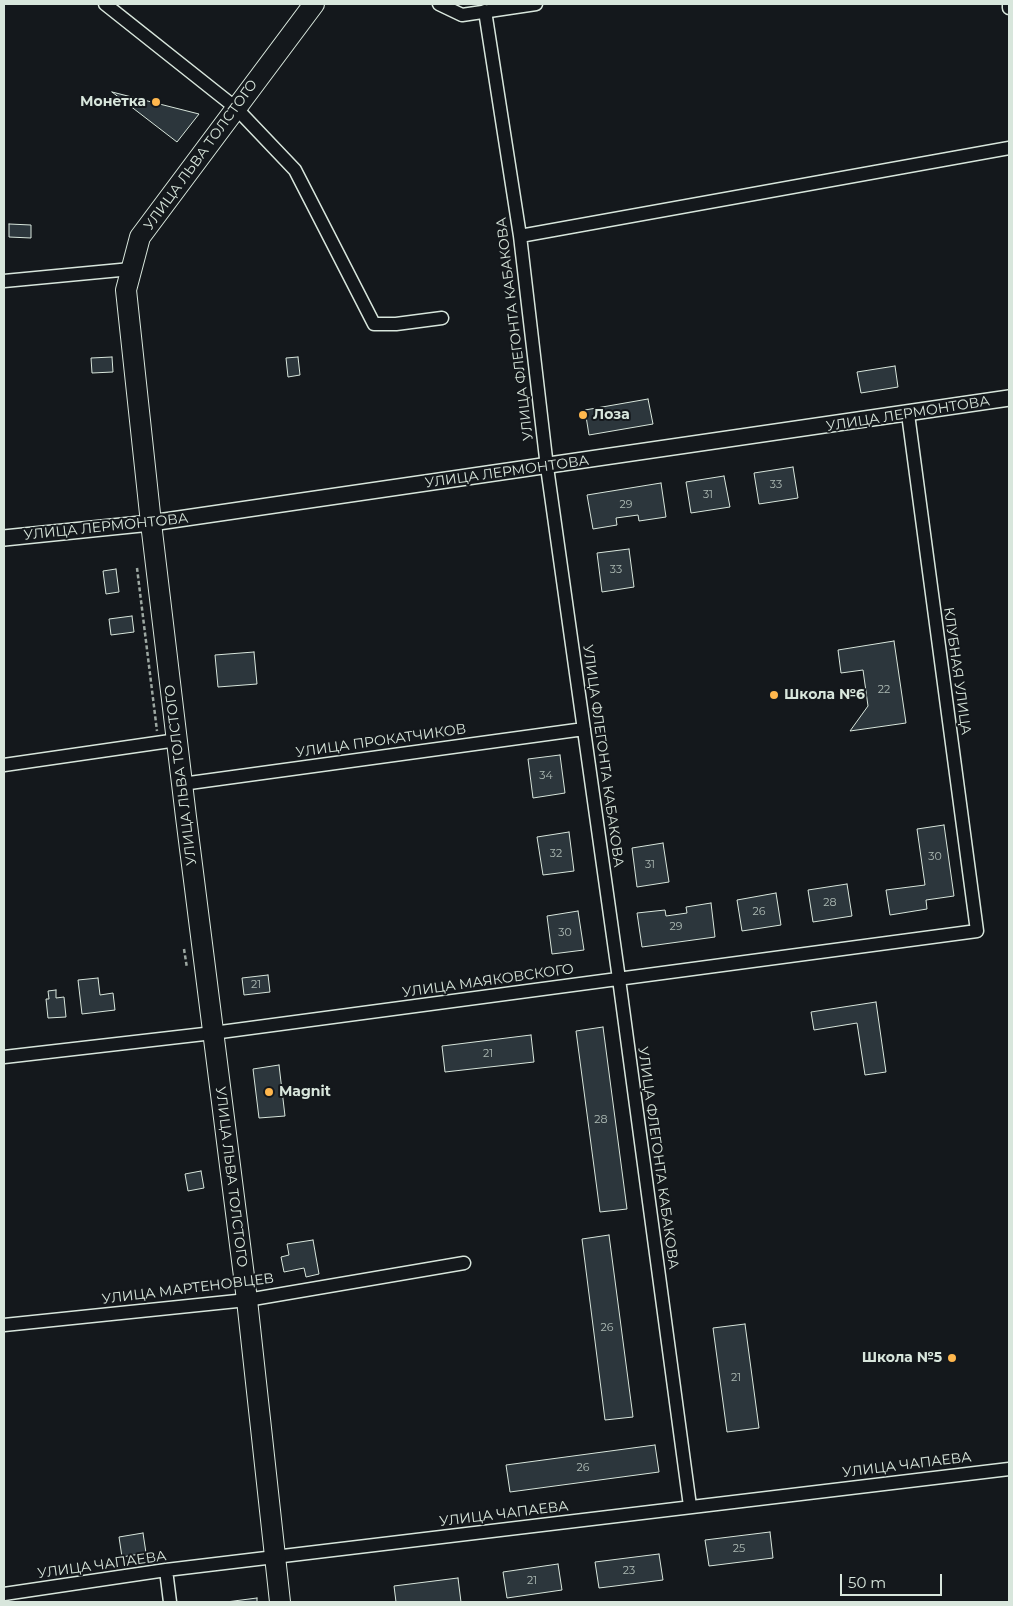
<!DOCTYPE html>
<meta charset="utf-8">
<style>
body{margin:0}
#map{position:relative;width:1013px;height:1606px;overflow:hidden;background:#14181c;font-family:Montserrat,sans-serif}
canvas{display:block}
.frame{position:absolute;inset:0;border:5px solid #d8e6dc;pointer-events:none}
.scale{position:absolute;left:840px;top:1574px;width:102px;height:22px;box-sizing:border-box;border:2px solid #d8e6dc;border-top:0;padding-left:6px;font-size:15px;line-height:18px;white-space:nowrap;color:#d8e6dc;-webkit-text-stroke:4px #14181c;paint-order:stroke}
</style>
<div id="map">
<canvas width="1013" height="1606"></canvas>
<div class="frame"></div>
<div class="scale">50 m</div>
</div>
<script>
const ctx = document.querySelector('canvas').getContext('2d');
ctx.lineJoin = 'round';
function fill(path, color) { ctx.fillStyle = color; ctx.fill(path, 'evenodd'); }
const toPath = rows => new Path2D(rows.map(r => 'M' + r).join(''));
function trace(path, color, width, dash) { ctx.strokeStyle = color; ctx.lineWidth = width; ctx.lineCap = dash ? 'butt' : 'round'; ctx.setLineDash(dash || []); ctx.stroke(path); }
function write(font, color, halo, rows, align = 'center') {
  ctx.font = font + ' Montserrat,sans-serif'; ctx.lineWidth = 4; ctx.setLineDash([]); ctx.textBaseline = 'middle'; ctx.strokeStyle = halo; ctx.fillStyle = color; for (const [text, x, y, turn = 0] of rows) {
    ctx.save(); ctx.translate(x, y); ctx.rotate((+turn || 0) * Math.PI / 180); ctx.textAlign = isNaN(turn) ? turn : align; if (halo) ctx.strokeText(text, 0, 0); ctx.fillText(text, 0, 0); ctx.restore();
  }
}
const building = toPath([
 [112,92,199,114,177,142,112,92],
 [9,224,31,225,31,238,9,237,9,224],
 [112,357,113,372,92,373,91,358,112,357],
 [298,357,300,375,288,377,286,358,298,357],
 [895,366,898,387,861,393,857,372,895,366],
 [648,399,653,424,589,435,585,410,648,399],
 [793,467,798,498,759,504,754,473,793,467],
 [724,476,730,507,691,513,686,482,724,476],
 [661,483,666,517,639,521,638,515,616,518,617,525,593,529,587,495,661,483],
 [629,549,634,587,602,592,597,553,629,549],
 [116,569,119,592,106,594,103,571,116,569],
 [132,616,134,632,111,635,109,619,132,616],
 [894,641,906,723,850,731,868,706,863,670,841,673,838,650,894,641],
 [254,652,257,684,218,687,215,655,254,652],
 [560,755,565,793,533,798,528,759,560,755],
 [944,825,954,896,926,900,927,909,890,915,886,890,925,885,917,829,944,825],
 [569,832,574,871,543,875,537,837,569,832],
 [663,843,669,882,637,887,632,848,663,843],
 [847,884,852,916,813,922,808,890,847,884],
 [776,893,781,925,742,931,737,900,776,893],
 [711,903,715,937,642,947,637,913,665,910,666,916,687,913,686,907,711,903],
 [578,911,584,950,552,954,547,916,578,911],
 [268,975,270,992,244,995,242,978,268,975],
 [98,978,100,995,113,993,115,1010,82,1014,78,980,98,978],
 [56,990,56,998,64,997,66,1017,48,1018,46,999,49,999,48,991,56,990],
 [876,1002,886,1072,865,1075,857,1023,814,1030,811,1012,876,1002],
 [603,1027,627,1209,600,1212,576,1031,603,1027],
 [531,1035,534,1062,445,1072,442,1046,531,1035],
 [279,1065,285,1116,259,1118,253,1069,279,1065],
 [201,1171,204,1188,188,1191,185,1174,201,1171],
 [609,1235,633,1417,605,1420,582,1239,609,1235],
 [313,1240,319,1274,306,1277,304,1268,284,1272,281,1257,289,1255,287,1244,313,1240],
 [745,1324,759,1428,727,1432,713,1328,745,1324],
 [655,1445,659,1472,510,1492,506,1465,655,1445],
 [770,1532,773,1558,709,1566,705,1540,770,1532],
 [143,1533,146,1553,122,1557,119,1537,143,1533],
 [659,1554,663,1580,599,1588,595,1562,659,1554],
 [558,1564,562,1590,507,1598,503,1572,558,1564],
 [458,1578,461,1602,396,1602,394,1586,458,1578],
 [257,1598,257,1602,226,1602,257,1598]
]);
fill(building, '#2c363c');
trace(building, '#d8e6dc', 1);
const minor = toPath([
 [105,4,236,108,295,170,374,324,396,324,442,318],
 [439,4,462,15,536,4],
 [1009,4,1009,8],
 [485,11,520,236,547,467,619,979,690,1506],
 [520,236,1009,148],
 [4,281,131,269],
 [4,765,177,740],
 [182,784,584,729],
 [4,1057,213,1033,977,931,908,414],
 [4,1325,247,1300,464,1263],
 [166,1570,170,1602],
 [4,1594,166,1570,1009,1469]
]);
const tertiary = toPath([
 [4,538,151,523,1009,398]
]);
const primary = toPath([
 [280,1602,247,1300,186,817,151,523,126,290,140,237,314,4]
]);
trace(minor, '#d8e6dc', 15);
trace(tertiary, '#d8e6dc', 18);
trace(primary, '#d8e6dc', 22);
trace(toPath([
 [137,568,157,731],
 [184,949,187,968]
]), '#9da8a2', 2.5, [4, 2.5]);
trace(minor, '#14181c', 12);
trace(tertiary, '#14181c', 15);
trace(primary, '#14181c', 20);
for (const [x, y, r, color] of [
 [156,102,5,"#ffb74d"],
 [583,415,5,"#ffb74d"],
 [774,695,5,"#ffb74d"],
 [269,1092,5,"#ffb74d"],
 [952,1358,5,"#ffb74d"]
]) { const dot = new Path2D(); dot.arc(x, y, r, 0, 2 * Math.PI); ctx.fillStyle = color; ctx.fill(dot); trace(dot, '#14181c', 2); }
write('11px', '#adbab4', null, [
 ["33",776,485],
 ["31",708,495],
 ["29",626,505],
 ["33",616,570],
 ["22",884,690],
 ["34",546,776],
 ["32",556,854],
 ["30",935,857],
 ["31",650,865],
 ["28",830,903],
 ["26",759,912],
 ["29",676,927],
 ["30",565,933],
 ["21",256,985],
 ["21",488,1054],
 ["28",601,1120],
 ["26",607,1328],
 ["21",736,1378],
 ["26",583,1468],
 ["25",739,1549],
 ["23",629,1571],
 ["21",532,1581]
]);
write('bold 14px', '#d8e6dc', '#14181c', [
 ["Монетка",146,102,"right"],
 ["Лоза",593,415],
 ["Школа №6",784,695],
 ["Magnit",279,1092],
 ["Школа №5",942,1358,"right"]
], 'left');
write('14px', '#d8e6dc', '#14181c', [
 ["УЛИЦА ЛЬВА ТОЛСТОГО",201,155,-54],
 ["УЛИЦА ФЛЕГОНТА КАБАКОВА",515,329,-97],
 ["УЛИЦА ЛЕРМОНТОВА",908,414,-9],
 ["УЛИЦА ЛЕРМОНТОВА",507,472,-8],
 ["УЛИЦА ЛЕРМОНТОВА",106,527,-6],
 ["КЛУБНАЯ УЛИЦА",957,671,82],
 ["УЛИЦА ПРОКАТЧИКОВ",381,741,-8],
 ["УЛИЦА ФЛЕГОНТА КАБАКОВА",603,756,82],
 ["УЛИЦА ЛЬВА ТОЛСТОГО",181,775,-97],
 ["УЛИЦА МАЯКОВСКОГО",488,981,-8],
 ["УЛИЦА ФЛЕГОНТА КАБАКОВА",658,1158,82],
 ["УЛИЦА ЛЬВА ТОЛСТОГО",231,1177,83],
 ["УЛИЦА МАРТЕНОВЦЕВ",188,1289,-7],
 ["УЛИЦА ЧАПАЕВА",907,1465,-7],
 ["УЛИЦА ЧАПАЕВА",504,1514,-7],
 ["УЛИЦА ЧАПАЕВА",102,1565,-8]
]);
</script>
